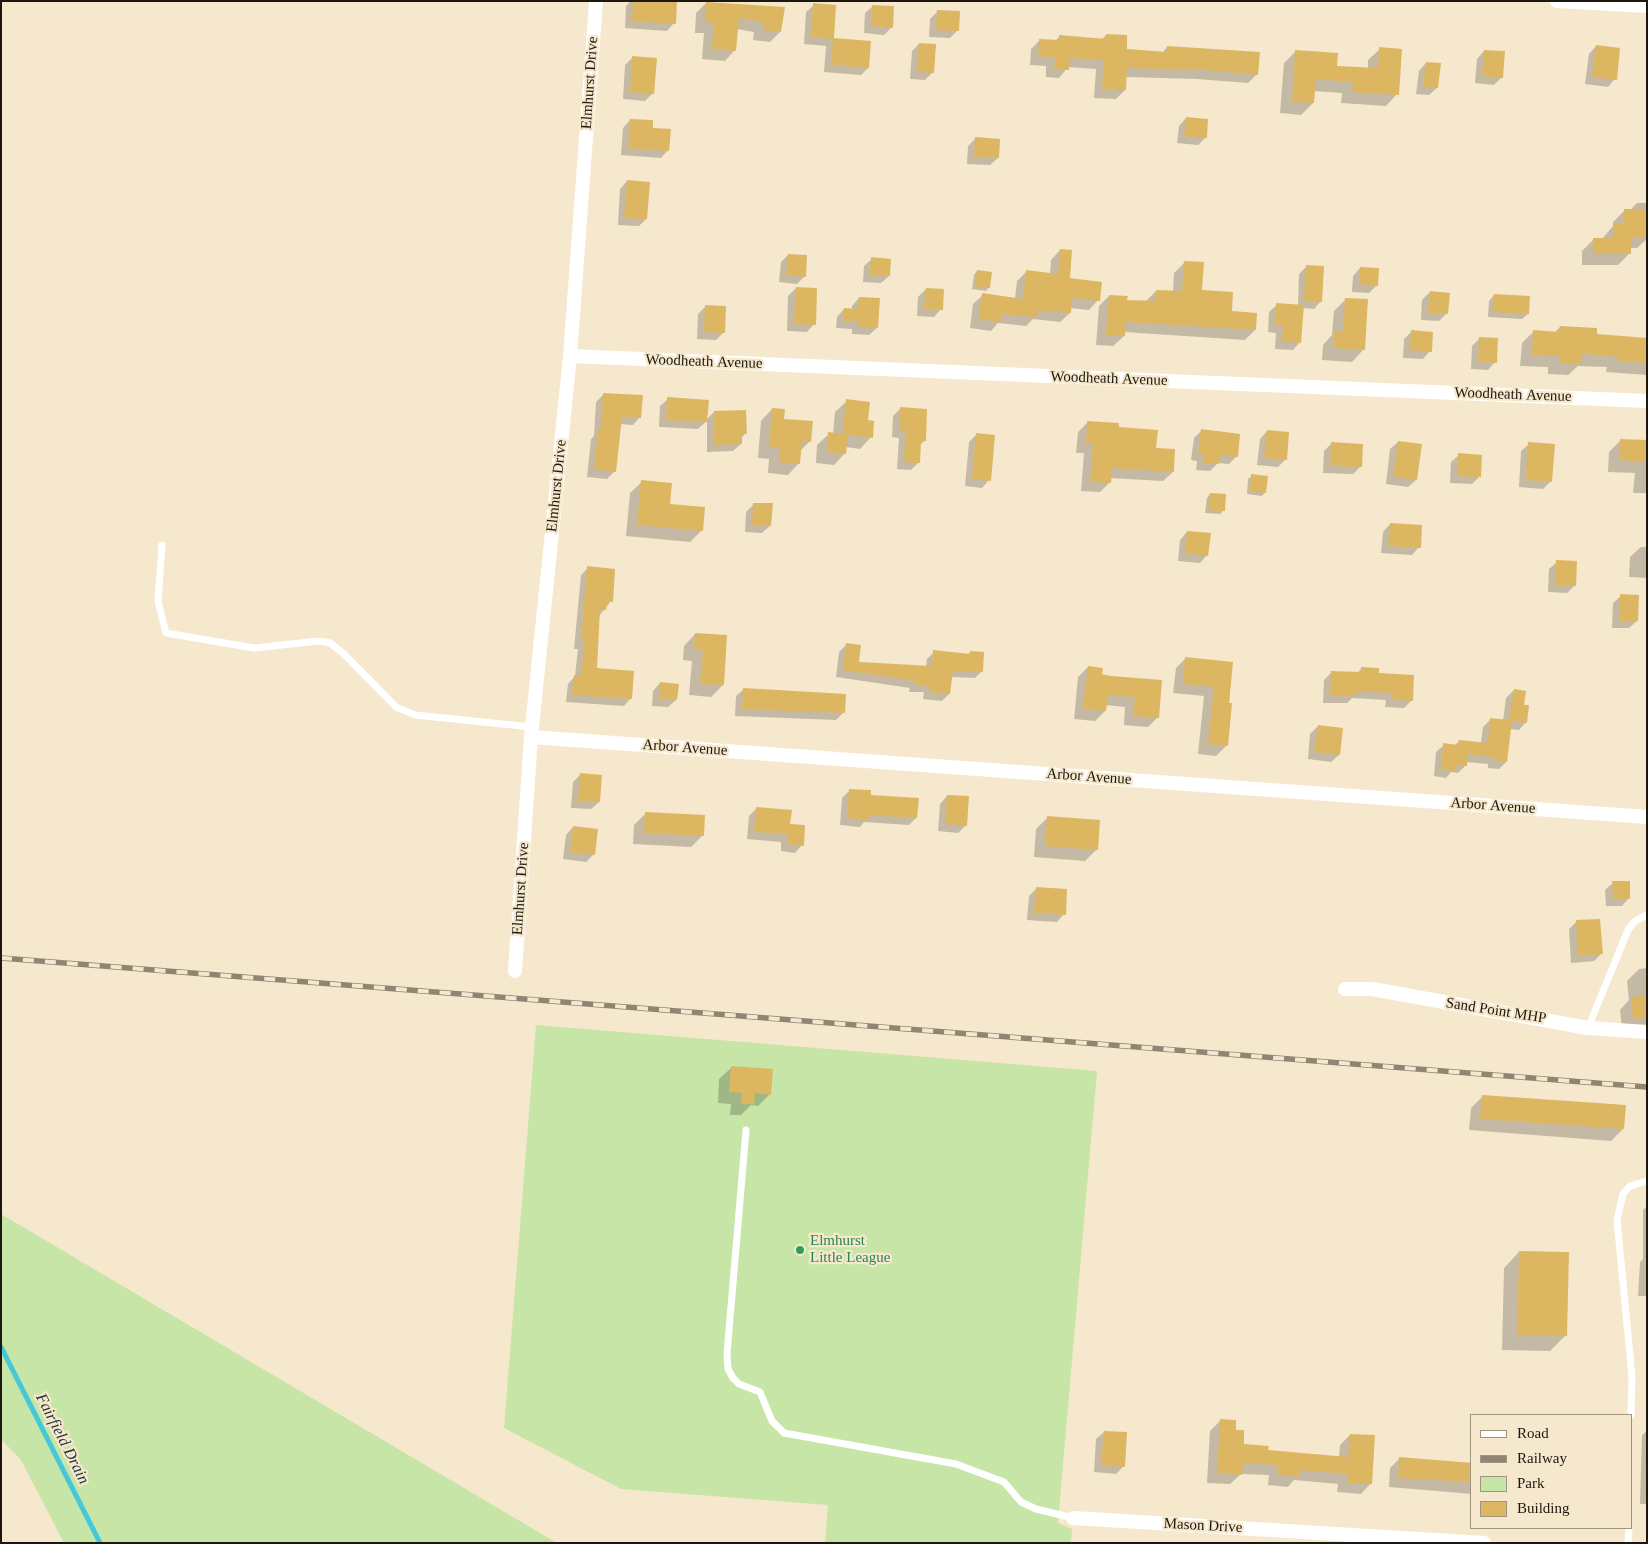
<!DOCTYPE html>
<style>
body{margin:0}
#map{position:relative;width:1648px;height:1544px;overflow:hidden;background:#f6e8cd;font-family:Georgia,serif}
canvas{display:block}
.frame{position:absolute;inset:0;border:2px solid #1d180e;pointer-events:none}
.legend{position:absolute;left:1470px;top:1414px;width:162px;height:115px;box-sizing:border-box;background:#f6e8cd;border:1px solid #9f9581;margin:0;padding:6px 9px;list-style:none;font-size:15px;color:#1d180e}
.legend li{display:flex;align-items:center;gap:10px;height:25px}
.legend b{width:25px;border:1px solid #9f9581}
</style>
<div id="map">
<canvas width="1648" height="1544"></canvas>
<div class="frame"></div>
<ul class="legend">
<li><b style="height:6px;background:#fff"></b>Road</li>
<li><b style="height:6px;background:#8f8572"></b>Railway</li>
<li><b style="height:14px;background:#c7e5a6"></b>Park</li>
<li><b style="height:14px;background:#ddb661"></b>Building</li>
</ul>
</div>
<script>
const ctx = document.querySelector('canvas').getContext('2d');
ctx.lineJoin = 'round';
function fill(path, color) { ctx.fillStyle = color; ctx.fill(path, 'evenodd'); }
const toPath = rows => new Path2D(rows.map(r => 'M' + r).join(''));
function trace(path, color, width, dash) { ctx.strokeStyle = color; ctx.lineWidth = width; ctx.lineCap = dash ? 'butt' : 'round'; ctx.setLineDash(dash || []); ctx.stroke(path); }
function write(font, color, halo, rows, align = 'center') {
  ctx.font = font + ' Georgia,serif'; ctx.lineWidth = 4.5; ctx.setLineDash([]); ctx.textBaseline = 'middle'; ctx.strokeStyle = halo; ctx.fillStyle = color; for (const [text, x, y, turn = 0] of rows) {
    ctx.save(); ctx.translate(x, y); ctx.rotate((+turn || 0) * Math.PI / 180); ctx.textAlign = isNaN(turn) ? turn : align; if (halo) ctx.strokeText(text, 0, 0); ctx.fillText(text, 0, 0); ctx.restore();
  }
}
fill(toPath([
 [536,1025,1097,1071,1058,1523,1072,1529,1071,1543,825,1543,828,1505,621,1489,504,1428],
 [1,1214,557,1543,64,1543,21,1460,1,1439]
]), '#c7e5a6');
fill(toPath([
 [631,1,676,1,674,23,667,31,625,28,626,6],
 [706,3,783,8,780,32,770,42,753,40,754,32,737,29,735,50,725,61,702,59,704,33,695,33,696,13],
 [814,5,835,6,833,40,870,42,868,68,861,75,824,72,826,46,804,44,806,12],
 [873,6,892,27,884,35,864,33,865,13],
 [938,11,958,30,950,38,929,37,930,19],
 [1106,35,1125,50,1162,53,1167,47,1257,74,1248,83,1197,79,1126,77,1125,90,1116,99,1094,98,1096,69,1068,67,1059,78,1046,77,1046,66,1030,65,1031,49,1040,40,1055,41,1059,37,1101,40],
 [919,44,932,73,925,80,910,79,912,51],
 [1596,46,1615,79,1608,87,1585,84,1589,54],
 [1380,49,1397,94,1386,106,1341,103,1342,93,1314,91,1313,103,1301,115,1280,113,1284,63,1295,52,1335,67,1368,69,1368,60],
 [1484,51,1502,77,1494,85,1475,83,1477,59],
 [633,57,653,93,645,101,623,99,625,65],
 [1426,63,1437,88,1429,95,1416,94,1419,71],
 [1186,118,1206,137,1198,145,1177,143,1179,126],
 [630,120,652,129,668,150,661,158,621,155,623,128],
 [975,139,998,158,990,165,967,164,968,146],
 [627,181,646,219,639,226,618,225,620,189],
 [1637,203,1647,203,1647,239,1637,248,1630,248,1630,253,1618,265,1582,265,1582,251,1594,239,1602,239,1613,226,1613,222,1625,210,1630,210],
 [1060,250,1069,279,1098,300,1089,310,1070,308,1070,313,1060,322,1033,319,1026,326,998,323,991,331,970,328,973,304,983,295,1015,299,1017,281,1026,272,1050,274,1051,260],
 [788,255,805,276,797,284,779,282,781,262],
 [872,259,889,276,881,283,863,282,864,266],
 [1185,262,1200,291,1255,330,1245,340,1124,332,1124,336,1113,346,1096,345,1099,306,1109,296,1126,301,1146,301,1156,291,1173,292,1174,273],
 [1307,266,1321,301,1314,309,1303,308,1300,342,1293,350,1275,349,1276,333,1268,332,1269,312,1277,305,1298,306,1299,274],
 [1360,268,1377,285,1369,293,1352,292,1353,276],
 [977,271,989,287,986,291,972,289,974,275],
 [796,288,814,324,807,332,787,331,788,296],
 [926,289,941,309,934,317,917,316,918,297],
 [1430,292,1447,313,1439,321,1421,320,1422,300],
 [1494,295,1528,314,1522,319,1488,317,1489,301],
 [859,298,877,328,869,335,852,334,852,329,836,328,837,317,844,309,852,310,852,306],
 [1346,299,1367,301,1363,350,1352,362,1322,360,1323,345,1332,335,1334,311],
 [705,307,724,332,716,340,697,339,698,314],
 [1560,327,1596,336,1647,339,1647,375,1606,372,1607,367,1578,366,1568,375,1548,374,1548,367,1520,366,1522,343,1533,332,1554,333],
 [1411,332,1430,351,1423,359,1403,358,1404,339],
 [1480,338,1495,362,1488,370,1471,369,1472,346],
 [604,394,640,417,633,425,620,424,615,471,607,479,587,477,591,439,594,436,596,402],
 [668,399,706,420,714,412,745,434,741,438,741,444,733,451,707,452,707,421,698,429,659,427,660,406],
 [847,401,867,421,871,437,860,449,846,447,845,453,834,465,816,463,817,445,829,434,833,434,835,412],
 [772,409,810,441,800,451,799,463,788,475,768,473,769,459,758,458,761,421],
 [900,409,924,441,919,446,919,462,911,470,897,469,899,438,892,437,893,416],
 [1088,422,1117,428,1155,449,1173,472,1163,481,1110,478,1109,483,1100,492,1081,491,1084,453,1076,453,1078,432],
 [1201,431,1237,456,1229,464,1218,463,1210,471,1196,470,1197,461,1191,460,1194,438],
 [1267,431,1285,460,1278,467,1257,465,1260,439],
 [976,435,989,480,982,488,965,486,969,442],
 [1621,440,1647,441,1647,493,1633,493,1635,473,1608,472,1609,452],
 [1398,442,1416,480,1408,487,1386,484,1390,449],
 [1332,443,1360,467,1353,474,1323,473,1324,451],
 [1529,444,1551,481,1543,489,1519,487,1521,451],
 [1459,455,1479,477,1472,484,1450,483,1451,462],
 [1252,476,1265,492,1262,496,1247,494,1248,479],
 [642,482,669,505,702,530,690,542,626,536,630,493],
 [1210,494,1225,495,1223,511,1220,514,1205,513,1207,498],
 [754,504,770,526,762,533,745,532,746,512],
 [1390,524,1419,547,1412,555,1381,553,1383,532],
 [1187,532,1207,555,1200,563,1178,561,1180,540],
 [1641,547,1647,547,1647,578,1629,577,1630,557],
 [1557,562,1574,586,1567,593,1548,592,1549,569],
 [588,568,611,601,599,616,596,669,631,698,624,706,566,702,568,684,575,676,578,649,574,649,581,575],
 [1621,596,1637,621,1629,628,1612,628,1613,603],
 [695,634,723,685,711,697,689,695,692,661,683,660,684,646],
 [846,645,857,664,926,667,927,659,934,652,968,655,970,652,982,671,975,678,951,677,949,694,942,701,923,699,924,692,909,692,910,688,836,677,839,652],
 [1186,658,1232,663,1226,746,1216,756,1198,754,1204,696,1173,693,1176,668],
 [1088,667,1100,675,1161,681,1158,717,1148,727,1124,725,1125,707,1105,705,1105,711,1095,721,1074,719,1078,677],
 [1362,668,1378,674,1412,700,1404,708,1385,707,1386,700,1352,698,1347,703,1323,703,1324,680,1332,672,1357,673],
 [660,683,676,700,668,707,652,706,653,691],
 [744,689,843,713,836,720,735,716,736,696],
 [1514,690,1526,722,1519,730,1510,729,1506,762,1499,769,1488,768,1488,764,1466,762,1465,766,1458,773,1451,772,1446,778,1434,776,1436,752,1444,745,1454,746,1459,741,1481,743,1483,727,1491,719,1503,721,1506,698],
 [1318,726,1339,755,1331,762,1308,759,1310,734],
 [580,775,599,802,591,809,571,808,573,782],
 [850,790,869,796,916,818,909,825,864,822,860,827,840,825,842,798],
 [947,796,966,825,958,833,938,831,940,804],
 [757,808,789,825,802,845,795,853,781,851,781,842,747,839,749,816],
 [646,813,702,836,691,847,633,844,634,825],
 [1048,817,1097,849,1085,861,1034,857,1036,829],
 [573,827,594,854,586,862,563,859,566,835],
 [1613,883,1629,898,1622,906,1606,906,1605,890],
 [1036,889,1064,914,1057,922,1027,920,1029,896],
 [1576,922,1601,954,1594,961,1571,963,1569,929],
 [1647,968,1647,1028,1622,1030,1620,1010,1629,1000,1627,981,1639,969],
 [731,1068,770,1094,758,1106,751,1105,741,1115,730,1115,731,1104,718,1103,719,1079],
 [1483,1096,1623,1129,1611,1141,1469,1130,1471,1108],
 [1647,1206,1647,1296,1638,1296,1640,1262,1643,1259,1643,1210],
 [1519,1252,1566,1335,1550,1351,1502,1350,1504,1268],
 [1220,1421,1235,1431,1242,1445,1267,1452,1339,1457,1340,1445,1350,1435,1371,1483,1361,1494,1337,1492,1338,1484,1294,1480,1288,1487,1268,1485,1269,1475,1241,1474,1230,1484,1207,1483,1210,1431],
 [1647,1431,1647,1504,1640,1504,1642,1435],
 [1104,1432,1124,1466,1116,1474,1094,1472,1096,1439],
 [1400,1458,1472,1463,1472,1494,1389,1487,1390,1468]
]), '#0003');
trace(toPath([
 [1,1347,100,1543]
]), '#46c8d9', 5);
fill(toPath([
 [633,1,677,1,676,24,632,21],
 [706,2,785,7,781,32,763,30,764,22,739,18,736,51,712,49,714,23,705,22],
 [813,3,836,5,834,38,871,41,869,68,831,65,833,39,811,37],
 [872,5,894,6,893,28,871,26],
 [937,10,960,11,959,31,936,30],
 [1106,34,1127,35,1127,49,1167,52,1167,46,1260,52,1258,75,1206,70,1127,68,1126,90,1102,89,1104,60,1070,58,1069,70,1054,69,1055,58,1038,56,1039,39,1059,40,1059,35,1106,39],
 [919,43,936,44,934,73,917,72],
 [1596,45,1620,48,1617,80,1592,77],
 [1379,47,1402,49,1399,95,1352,92,1353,82,1316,79,1314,103,1292,102,1295,50,1338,53,1337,66,1378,68],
 [1484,50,1505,51,1503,78,1482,76],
 [632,56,657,58,654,94,630,92],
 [1426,62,1441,63,1438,88,1423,87],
 [1186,117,1208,119,1207,138,1184,136],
 [630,119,653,120,653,128,671,129,669,151,628,148],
 [975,137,1000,139,999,158,974,157],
 [627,180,650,182,647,219,624,218],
 [1624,209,1647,209,1647,237,1631,237,1631,254,1593,254,1593,238,1613,238,1613,224,1624,224],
 [1060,249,1072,250,1070,278,1102,282,1100,301,1072,298,1071,313,1037,310,1037,317,1002,314,1001,322,979,319,982,293,1023,299,1026,270,1058,274],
 [788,254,807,255,806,277,786,275],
 [871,257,891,259,890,276,870,275],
 [1184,261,1204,262,1202,290,1233,292,1232,311,1257,313,1256,330,1126,322,1125,336,1106,335,1109,295,1128,296,1127,300,1155,301,1156,290,1182,291],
 [1306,265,1324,266,1322,302,1304,301],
 [1360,267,1379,268,1378,286,1359,284],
 [977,270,992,272,990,288,975,286],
 [796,287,817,288,816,325,794,324],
 [926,288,944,289,943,310,924,309],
 [1430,291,1450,293,1448,314,1428,313],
 [1494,294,1530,296,1529,314,1493,312],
 [859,297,880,298,878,328,859,327,859,322,843,321,844,308,858,309],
 [1345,298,1368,299,1365,350,1333,348,1334,332,1343,332],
 [1276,303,1304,305,1301,343,1282,341,1283,325,1275,325],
 [705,305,726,306,725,333,704,332],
 [1560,326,1597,328,1597,334,1647,338,1647,363,1618,361,1618,356,1582,354,1581,364,1559,363,1559,356,1532,355,1533,330,1559,332],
 [1411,330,1433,332,1432,352,1410,350],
 [1479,337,1498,338,1497,363,1478,362],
 [603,393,643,395,641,418,622,417,616,472,594,469,598,430,601,430],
 [667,397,709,400,707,422,666,420],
 [846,399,870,402,868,420,874,421,873,438,848,435,846,454,827,452,828,432,843,434],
 [900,407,927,409,926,441,921,441,920,463,904,462,906,431,899,430],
 [772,408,785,409,784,419,813,421,811,442,802,441,800,464,779,462,780,448,769,447],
 [746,410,747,434,742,434,742,444,714,445,714,411],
 [1087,421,1119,423,1119,427,1158,430,1156,448,1175,449,1174,472,1112,468,1111,483,1090,482,1093,444,1086,443],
 [1201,429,1240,434,1238,457,1220,455,1219,464,1203,463,1204,454,1198,453],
 [1267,430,1289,432,1287,460,1264,458],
 [976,433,995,435,991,481,972,479],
 [1620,439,1647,440,1647,462,1619,460],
 [1398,441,1422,444,1417,480,1393,477],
 [1331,442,1363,444,1362,467,1330,466],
 [1528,442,1555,444,1552,482,1526,480],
 [1458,453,1482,455,1481,477,1457,476],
 [1251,474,1268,476,1266,493,1250,491],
 [641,480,672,483,670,504,705,507,703,531,637,525],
 [1210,493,1226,494,1225,511,1208,510],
 [753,503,773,503,771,526,752,525],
 [1390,523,1422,525,1421,548,1388,546],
 [1187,531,1211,533,1208,556,1185,553],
 [1556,560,1577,561,1576,586,1555,585],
 [587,566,615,569,613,602,607,601,606,610,600,610,597,668,634,671,632,699,572,695,574,675,581,676,585,642,581,642],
 [1620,594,1639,595,1638,621,1619,621],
 [695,633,727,635,724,685,700,684,703,650,694,649],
 [846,643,861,645,859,662,932,666,933,650,970,654,970,651,984,652,983,672,953,671,950,694,929,692,930,686,916,685,916,681,843,670],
 [1185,657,1233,662,1229,703,1232,703,1228,746,1208,744,1214,687,1183,684],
 [1088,666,1103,668,1102,674,1110,676,1162,680,1159,718,1133,716,1135,697,1108,695,1106,711,1083,709],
 [1361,667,1379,668,1379,673,1414,675,1413,701,1392,699,1393,693,1356,691,1356,696,1330,695,1331,671,1361,672],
 [660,682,679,684,677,700,659,699],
 [743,688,846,694,845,713,742,709],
 [1514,689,1526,691,1524,705,1529,705,1527,723,1512,721,1507,762,1495,761,1495,757,1468,754,1467,766,1456,765,1455,771,1441,769,1443,743,1458,745,1459,740,1488,743,1490,718,1509,720],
 [1318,725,1343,728,1340,755,1314,752],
 [580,773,602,775,600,802,578,801],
 [849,789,871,790,871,795,919,798,917,818,869,815,869,820,847,818],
 [947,795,969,796,967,826,945,824],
 [756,807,792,810,790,824,805,825,804,846,787,844,788,834,754,832],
 [645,812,705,815,704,836,644,833],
 [1047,816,1100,820,1098,850,1045,846],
 [573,826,598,829,595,855,570,852],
 [1612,881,1630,881,1630,899,1613,899],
 [1036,887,1067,889,1066,915,1034,913],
 [1600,919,1603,954,1578,956,1576,920],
 [1647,995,1647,1018,1633,1019,1631,997],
 [731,1066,773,1069,771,1095,755,1093,754,1104,741,1104,742,1093,729,1092],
 [1482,1095,1626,1105,1624,1129,1480,1119],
 [1519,1251,1569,1252,1567,1336,1517,1335],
 [1220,1419,1236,1420,1236,1430,1244,1430,1244,1444,1269,1446,1268,1450,1348,1457,1350,1434,1375,1435,1372,1484,1347,1483,1348,1474,1300,1470,1299,1477,1278,1475,1278,1465,1243,1463,1242,1475,1217,1473],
 [1104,1431,1127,1432,1125,1467,1101,1465],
 [1399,1457,1472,1463,1472,1482,1398,1478]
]), '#ddb661');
trace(toPath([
 [162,545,158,601,166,633,254,648,319,641,330,643,344,654,396,707,415,715,532,727],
 [1588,1028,1628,930,1635,921,1647,915],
 [746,1130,727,1354,728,1369,733,1378,739,1384,760,1392,772,1421,784,1433,956,1464,1004,1482,1021,1502,1036,1509,1073,1518],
 [1631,1415,1632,1376,1617,1220,1623,1194,1630,1186,1647,1181],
 [1628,1543,1629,1528]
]), '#fff', 7);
trace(toPath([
 [1557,1,1647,6],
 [570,356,1647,401],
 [531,737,1647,817],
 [515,971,531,737,570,356,596,1],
 [1345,989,1372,989,1588,1028,1647,1032],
 [1073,1518,1484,1543]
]), '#fff', 14);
const rail = toPath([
 [1,958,1647,1087]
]);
trace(rail, '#8f8572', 5.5);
trace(rail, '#f6e8cd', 4, [11]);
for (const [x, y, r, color] of [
 [800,1250,5,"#2e9e5b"]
]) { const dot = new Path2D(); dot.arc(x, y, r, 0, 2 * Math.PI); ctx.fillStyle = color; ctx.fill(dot); trace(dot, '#f6e8cd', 2); }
write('15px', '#1d180e', '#f6e8cd', [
 ["Elmhurst Drive",590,83,-86],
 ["Woodheath Avenue",704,362,2],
 ["Woodheath Avenue",1109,379,2],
 ["Woodheath Avenue",1513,395,2],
 ["Elmhurst Drive",557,486,-84],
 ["Arbor Avenue",685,748,4],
 ["Arbor Avenue",1089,777,4],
 ["Arbor Avenue",1493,806,4],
 ["Elmhurst Drive",521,889,-86],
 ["Sand Point MHP",1496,1011,9],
 ["Mason Drive",1203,1526,3]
]);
write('15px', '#27864d', '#f6e8cd', [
 ["Elmhurst",810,1241],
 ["Little League",810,1258]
], 'left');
write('italic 16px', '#203639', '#f6e8cd', [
 ["Fairfield Drain",62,1439,63]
]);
</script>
